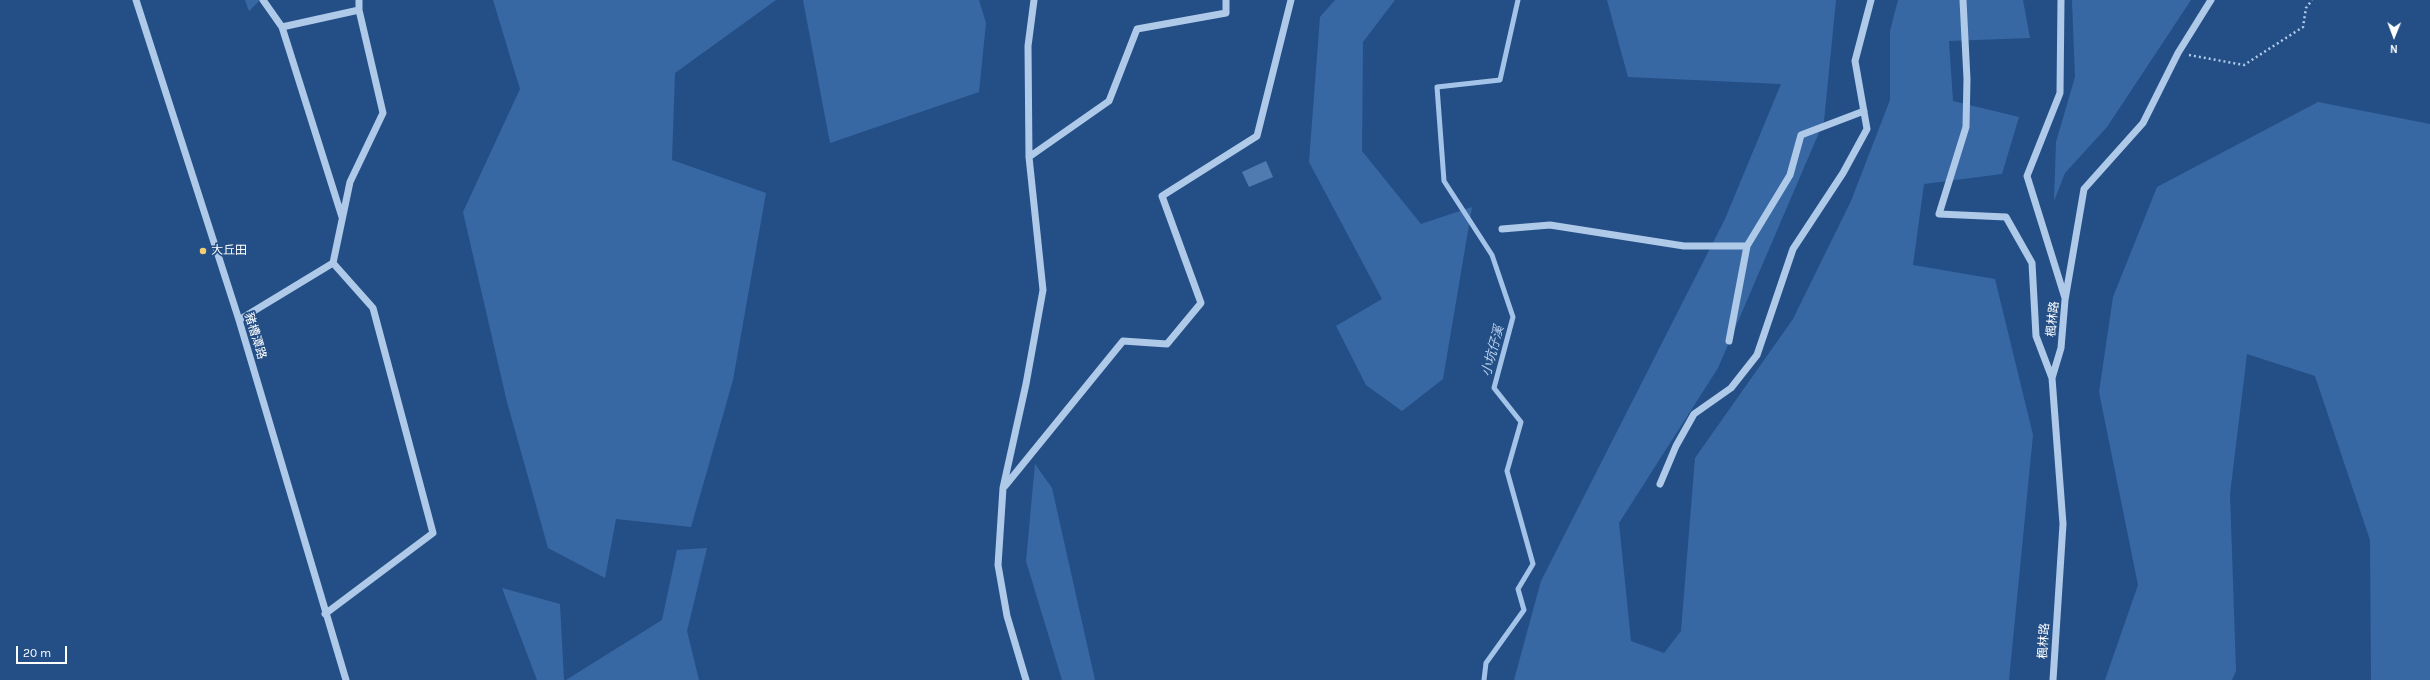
<!DOCTYPE html>
<meta charset="utf-8">
<style>
body{margin:0}
#map{position:relative;width:2430px;height:680px;overflow:hidden;background:#244f86;font-family:Karla,sans-serif}
canvas{display:block}
.north{position:absolute;left:2374px;top:16px;width:40px;height:40px;-webkit-text-stroke:3px #244f86;paint-order:stroke;rotate:181deg;font-size:11px;font-weight:700;line-height:16px;text-align:center;color:#fff}
.north::after{content:'';display:block;margin:auto;width:14px;height:18px;background:#fff;clip-path:polygon(50% 0,100% 100%,50% 72%,0 100%)}
.scale{position:absolute;left:16px;top:646px;width:51px;height:18px;box-sizing:border-box;border:2px solid #fff;border-top:0;padding-left:5px;font-size:12px;line-height:14px;white-space:nowrap;color:#fff;-webkit-text-stroke:3px #244f86;paint-order:stroke}
</style>
<div id="map">
<canvas width="2430" height="680"></canvas>
<div class="north">N</div>
<div class="scale">20 m</div>
</div>
<script>
const ctx = document.querySelector('canvas').getContext('2d');
ctx.lineJoin = 'round';
function fill(path, color) { ctx.fillStyle = color; ctx.fill(path, 'evenodd'); }
const toPath = rows => new Path2D(rows.map(r => 'M' + r).join(''));
function trace(path, color, width, dash) { ctx.strokeStyle = color; ctx.lineWidth = width; ctx.lineCap = dash ? 'butt' : 'round'; ctx.setLineDash(dash || []); ctx.stroke(path); }
function write(font, color, halo, rows, align = 'center') {
  ctx.font = font + ' Karla,"Noto Sans TC",sans-serif'; ctx.lineWidth = 3.5; ctx.setLineDash([]); ctx.textBaseline = 'middle'; ctx.strokeStyle = halo; ctx.fillStyle = color; for (const [text, x, y, turn = 0] of rows) {
    ctx.save(); ctx.translate(x, y); ctx.rotate((+turn || 0) * Math.PI / 180); ctx.textAlign = isNaN(turn) ? turn : align; if (halo) ctx.strokeText(text, 0, 0); ctx.fillText(text, 0, 0); ctx.restore();
  }
}
fill(toPath([
 [245,0,260,0,249,11],
 [493,0,776,0,675,73,672,160,766,193,733,380,691,527,616,519,605,578,548,548,507,402,463,212,520,89],
 [803,0,979,0,986,23,979,92,830,143],
 [1335,0,1395,0,1363,42,1362,151,1421,224,1472,207,1443,379,1402,411,1366,385,1336,326,1382,299,1309,162,1320,17],
 [1607,0,1836,0,1824,121,1718,368,1619,523,1631,641,1664,653,1681,631,1695,458,1793,319,1851,201,1890,100,1890,31,1898,0,2023,0,2030,38,1949,41,1953,101,2019,117,2002,174,1924,184,1913,265,1995,279,2033,435,2009,680,1514,680,1541,581,1725,219,1781,84,1628,77],
 [2072,0,2191,0,2107,127,2065,173,2054,201,2056,142,2075,77],
 [2318,102,2430,124,2430,680,2371,680,2370,540,2315,376,2247,354,2230,494,2236,671,2232,680,2105,680,2138,585,2099,392,2113,297,2157,187],
 [1035,464,1052,488,1095,680,1062,680,1026,561],
 [707,548,687,631,699,680,566,680,662,620,677,550],
 [502,588,560,604,564,680,537,680]
]), '#3868a3');
trace(toPath([
 [1484,680,1486,663,1524,610,1518,589,1533,564,1507,471,1521,422,1494,388,1513,317,1492,255,1444,181,1437,87,1500,80,1518,0]
]), '#a3c3e9', 5);
fill(toPath([
 [1266,161,1273,177,1249,187,1242,172]
]), '#507bb0');
trace(toPath([
 [2189,55,2244,65,2303,27,2306,8,2312,0]
]), '#afc9e9', 2.5, [2, 3]);
trace(toPath([
 [136,0,239,320,346,680],
 [263,0,282,27,359,10],
 [1963,0,1967,79,1966,127,1939,214,2006,217,2032,263,2036,336,2052,378],
 [2061,0,2060,93,2027,176,2065,298],
 [282,27,342,217],
 [1029,157,1109,101,1137,29,1226,13,1226,0],
 [1502,229,1550,225,1684,246,1747,246],
 [239,320,333,263],
 [1729,341,1747,246,1790,175,1801,135,1864,111],
 [1660,484,1676,446,1694,414,1731,388,1757,355,1793,249,1843,173,1867,129,1855,61,1871,0],
 [1005,486,1123,341,1167,344,1201,303,1162,196,1257,136,1291,0],
 [325,614,433,533,373,308,333,263,350,182,383,113,359,10,359,0],
 [1026,680,1007,616,998,565,1003,488,1026,384,1043,290,1029,157,1028,46,1034,0],
 [2053,680,2063,524,2052,378,2061,348,2065,300,2084,189,2143,123,2178,53,2211,0]
]), '#afc9e9', 7);
for (const [x, y, r, color] of [
 [203,251,4,"#f3ce72"]
]) { const dot = new Path2D(); dot.arc(x, y, r, 0, 2 * Math.PI); ctx.fillStyle = color; ctx.fill(dot); trace(dot, '#244f86', 1.5); }
write('12px', '#fff', '#244f86', [
 ["大丘田",211,251]
], 'left');
write('12px', '#fff', '#244f86', [
 ["楓林路",2053,319,-84],
 ["豬槽潭路",255,336,73],
 ["楓林路",2044,641,-86]
]);
write('italic 13px', '#bad3f0', '#244f86', [
 ["小坑仔溪",1493,351,-75]
]);
</script>
